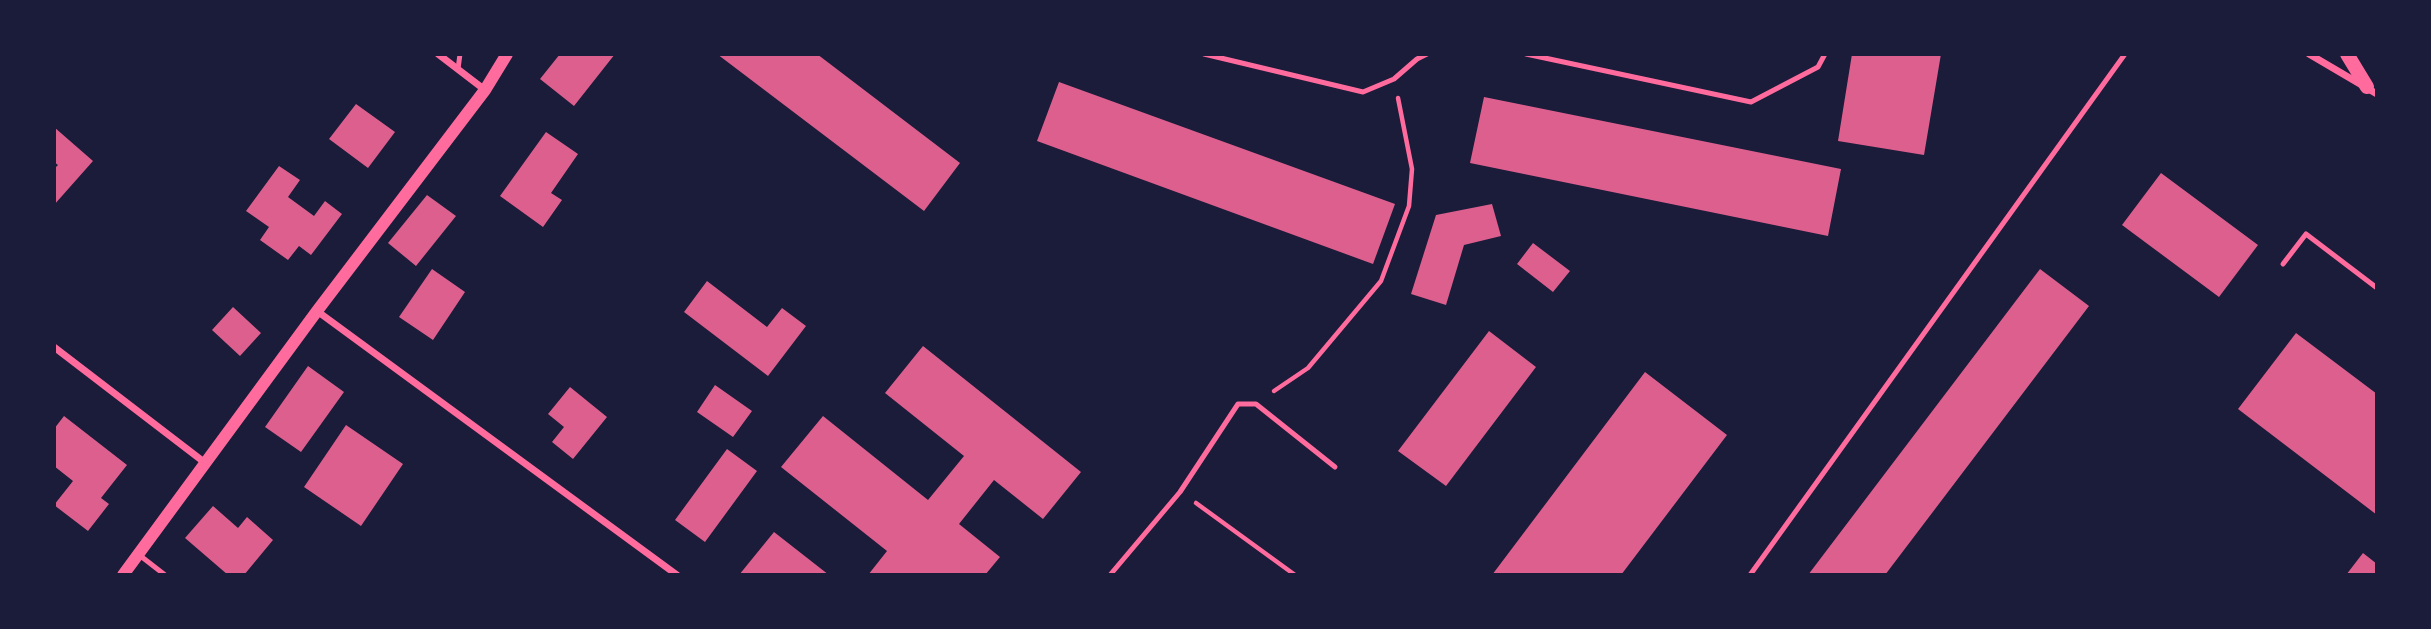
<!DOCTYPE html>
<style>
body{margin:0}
#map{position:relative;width:2431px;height:629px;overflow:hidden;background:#1b1b3a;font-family:Roboto,sans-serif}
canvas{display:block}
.frame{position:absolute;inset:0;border:56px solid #1b1b3a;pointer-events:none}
</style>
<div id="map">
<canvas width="2431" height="629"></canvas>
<div class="frame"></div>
</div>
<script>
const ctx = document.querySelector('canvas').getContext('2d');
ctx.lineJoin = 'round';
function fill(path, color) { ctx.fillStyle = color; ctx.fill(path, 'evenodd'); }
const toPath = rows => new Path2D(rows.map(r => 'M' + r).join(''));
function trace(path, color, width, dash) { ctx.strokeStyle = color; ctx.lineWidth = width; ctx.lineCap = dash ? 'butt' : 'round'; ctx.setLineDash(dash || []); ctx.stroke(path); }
fill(toPath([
 [560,54,615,54,574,106,540,79],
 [717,54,817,54,960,163,924,211],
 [1852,54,1941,54,1924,155,1838,141],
 [1059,82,1395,204,1373,264,1037,141],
 [1484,97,1841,169,1828,236,1470,163],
 [356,104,395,132,368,168,329,139],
 [54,127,93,161,54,205,54,169,58,165,54,162],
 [546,132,578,154,551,193,562,200,543,227,500,196],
 [279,166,300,180,288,197,314,216,325,201,342,214,311,255,299,246,288,260,260,240,269,227,246,211],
 [2161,173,2258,245,2219,297,2122,225],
 [427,195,456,216,416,266,388,243],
 [1492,204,1501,236,1464,245,1446,305,1411,294,1436,215],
 [1533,243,1570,271,1553,292,1517,264],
 [432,269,465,292,433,340,399,317],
 [2040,269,2089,306,1885,575,1808,575],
 [707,281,767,327,782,308,806,326,768,376,684,312],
 [233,307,261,333,240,356,212,330],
 [1489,331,1536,367,1446,486,1398,451],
 [2296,333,2377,394,2377,515,2238,409],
 [923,346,1081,472,1043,519,994,480,959,524,1000,557,985,575,868,575,887,551,781,467,823,416,928,500,964,456,885,393],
 [308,366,344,392,301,452,265,427],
 [1645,372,1727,435,1621,575,1492,575],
 [715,385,752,411,733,437,697,412],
 [570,387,607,417,573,459,552,442,564,427,548,414],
 [64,416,127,465,101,498,109,504,88,531,54,505,73,481,54,466,54,429],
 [346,425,403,464,361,526,304,487],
 [727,449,757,471,705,542,675,520],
 [213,506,238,528,247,517,273,540,244,575,228,575,185,538],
 [774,532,829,575,739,575],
 [2363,553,2377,564,2377,575,2346,575]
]), '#dd5f8e');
trace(toPath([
 [1274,391,1308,368,1381,281,1409,206,1412,169,1398,98],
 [1196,503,1295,575]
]), '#ff6b9d', 4.5);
trace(toPath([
 [1204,54,1363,92,1394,79,1417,59,1427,54],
 [1526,54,1751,102,1818,67,1825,54],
 [458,69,460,54],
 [2283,264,2306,234,2377,288],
 [138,554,165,575],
 [1110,575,1180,492,1238,404,1256,404,1335,467],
 [1750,575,2125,54]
]), '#ff6b9d', 5);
trace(toPath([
 [438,54,485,90],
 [2309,54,2377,94],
 [317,311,677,575],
 [54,347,204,462]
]), '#ff6b9d', 7);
trace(toPath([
 [123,575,317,311,485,90,507,54]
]), '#ff6b9d', 12);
trace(toPath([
 [2347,54,2367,87]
]), '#ff6b9d', 14);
</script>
